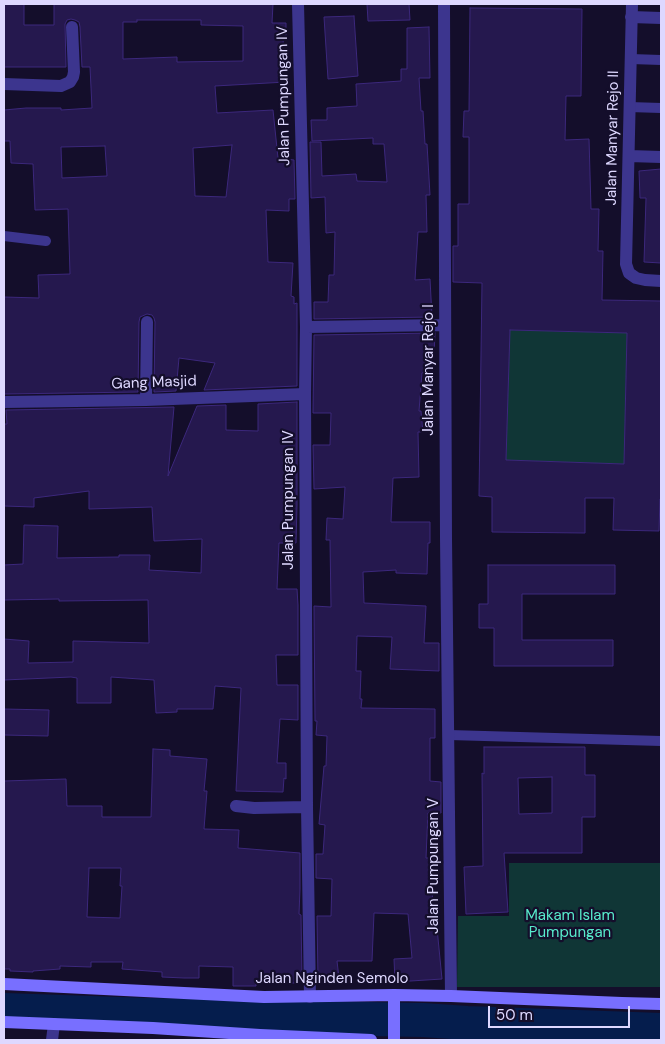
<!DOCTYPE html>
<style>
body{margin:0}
#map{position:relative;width:665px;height:1044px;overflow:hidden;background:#140e2b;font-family:"DM Sans",sans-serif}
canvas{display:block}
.frame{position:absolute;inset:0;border:5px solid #ded8ff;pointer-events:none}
.scale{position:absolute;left:488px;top:1006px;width:142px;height:22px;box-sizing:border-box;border:2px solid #ded8ff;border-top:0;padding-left:6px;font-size:15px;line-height:18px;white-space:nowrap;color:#ded8ff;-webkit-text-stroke:4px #140e2b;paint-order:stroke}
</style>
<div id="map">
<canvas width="665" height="1044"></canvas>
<div class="frame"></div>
<div class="scale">50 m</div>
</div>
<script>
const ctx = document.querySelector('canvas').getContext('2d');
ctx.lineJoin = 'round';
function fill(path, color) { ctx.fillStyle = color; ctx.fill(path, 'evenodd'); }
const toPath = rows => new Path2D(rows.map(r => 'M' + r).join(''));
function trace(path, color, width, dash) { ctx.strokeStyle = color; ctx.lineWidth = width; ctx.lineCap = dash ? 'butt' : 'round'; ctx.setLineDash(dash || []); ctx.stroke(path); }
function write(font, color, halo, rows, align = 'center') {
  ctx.font = font + ' "DM Sans",sans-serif'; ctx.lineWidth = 4.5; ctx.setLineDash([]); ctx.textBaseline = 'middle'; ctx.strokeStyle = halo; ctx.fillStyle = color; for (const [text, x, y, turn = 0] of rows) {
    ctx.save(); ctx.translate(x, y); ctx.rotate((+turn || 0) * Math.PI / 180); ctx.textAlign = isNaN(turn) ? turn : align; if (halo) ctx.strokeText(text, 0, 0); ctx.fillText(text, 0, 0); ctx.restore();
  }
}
fill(toPath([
 [510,330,627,333,624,464,506,460],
 [509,863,661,863,661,987,457,987,458,916,509,916]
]), '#103636');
trace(toPath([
 [4,1010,150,1015,423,1020,467,1023,661,1030]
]), '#051d4d', 34);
const building = toPath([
 [4,4,24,4,24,25,54,25,54,4,273,4,272,23,286,23,286,39,283,39,286,82,215,86,217,113,273,110,278,158,294,160,295,199,289,199,289,211,266,210,268,262,293,263,291,296,294,297,294,304,297,303,297,386,204,390,215,363,179,358,176,391,154,392,155,322,154,318,152,315,147,314,140,317,139,322,138,392,4,394,4,297,39,298,38,275,70,274,68,209,35,210,33,164,11,163,10,141,4,141,4,110,26,108,61,108,61,110,92,108,90,67,82,67,80,27,79,22,75,20,71,19,67,20,65,24,66,67,4,67,4,4],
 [137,20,201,20,201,25,243,26,243,61,177,62,177,57,123,59,123,22,137,22,137,20],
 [232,145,226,197,195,196,193,148,232,145],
 [105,146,107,176,62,178,61,147,105,146],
 [367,4,409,4,410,20,368,21,367,4],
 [470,8,582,9,581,96,566,96,565,140,589,139,591,209,599,209,598,251,603,251,602,300,661,301,661,499,660,499,659,531,613,530,614,498,585,498,585,533,492,532,492,497,479,496,482,283,453,282,453,246,458,246,458,204,469,204,469,137,463,137,464,111,469,111,470,8],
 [510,330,627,333,624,464,506,460,510,330],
 [354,16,358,76,328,79,324,17,354,16],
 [429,27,430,78,419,78,421,111,423,111,425,144,427,144,430,195,426,195,427,232,418,232,415,280,430,279,432,317,314,319,314,302,328,302,329,275,334,275,335,232,326,233,325,197,311,198,310,142,321,142,322,176,356,174,357,181,387,182,384,144,373,144,373,138,312,141,311,120,327,120,327,108,357,106,356,84,401,81,401,69,407,69,407,28,429,27],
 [661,169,661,263,644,262,646,198,640,198,639,171,661,169],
 [435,333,434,355,429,354,428,373,422,373,419,411,421,411,423,432,418,432,419,477,393,478,391,522,430,522,430,543,428,543,427,574,396,573,396,570,363,572,364,603,426,606,424,643,439,643,439,671,390,669,392,637,357,636,356,671,361,671,360,699,362,699,361,708,435,709,435,738,430,738,430,781,441,782,441,813,428,813,426,858,435,858,431,919,436,918,442,979,395,982,394,959,412,958,408,914,374,913,372,961,337,961,339,978,318,980,317,916,331,916,332,879,316,878,316,854,323,854,325,825,319,824,324,766,326,766,327,736,316,735,317,721,315,721,314,606,331,607,330,540,326,540,327,518,343,519,345,487,314,489,313,445,330,445,331,413,313,413,314,335,435,333],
 [297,402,297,505,296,543,279,543,277,589,297,589,298,605,298,655,276,655,277,685,298,685,298,720,280,719,277,763,286,763,286,779,284,778,283,792,236,791,241,688,215,686,213,709,177,709,177,712,156,713,154,680,111,677,111,703,77,703,77,678,71,677,4,680,4,639,29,641,28,663,73,662,73,641,149,643,148,600,59,601,59,599,4,600,4,565,23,564,24,525,58,526,57,558,119,557,119,555,150,555,149,570,201,573,202,539,154,541,152,507,89,509,89,491,34,498,34,507,4,506,4,424,7,424,6,410,174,407,168,476,197,406,226,405,226,430,258,431,258,404,297,402],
 [488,565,615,565,615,594,522,594,522,640,613,640,613,666,494,666,494,628,479,628,479,604,488,604,488,565],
 [4,709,49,710,48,736,4,735,4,709],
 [484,747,585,747,585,775,595,775,595,817,582,817,582,853,504,853,508,912,466,914,464,867,483,866,482,773,484,774,484,747],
 [552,777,552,813,519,814,518,778,552,777],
 [153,749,170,750,170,756,207,759,204,791,207,791,204,829,239,830,238,848,300,853,300,889,299,914,301,915,302,981,298,982,298,983,256,983,256,986,233,986,233,967,199,966,199,978,184,978,162,977,162,972,122,969,123,962,91,962,91,967,60,966,60,969,33,971,33,972,10,971,10,969,4,969,4,781,66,779,67,806,102,806,102,817,151,817,153,749],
 [89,868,121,868,120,886,122,886,120,918,87,917,89,868]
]);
fill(building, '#25184e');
trace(building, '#3c287c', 1);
trace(toPath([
 [631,59,661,60],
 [629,107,661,108],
 [4,236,46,241],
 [449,735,661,741]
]), '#3c358e', 10);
trace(toPath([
 [298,4,306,327,305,394,307,807,310,997],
 [444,4,446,538,451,996],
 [632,4,626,264,629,273,636,278,645,280,661,281],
 [631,17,661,18],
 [4,84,61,86,70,82,73,77,74,72,72,27],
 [629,156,661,157],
 [306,327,445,325],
 [146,400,147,322],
 [4,402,146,400,305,394],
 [236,806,254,808,307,807],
 [52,1040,54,1024]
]), '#3c358e', 12);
trace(toPath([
 [4,984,264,997,394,995,451,996,622,1003,661,1004],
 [4,1022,153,1028,260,1035,371,1040],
 [394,1040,394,995]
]), '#786fff', 12);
write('15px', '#ded8ff', '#140e2b', [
 ["Jalan Pumpungan IV",284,96,-91],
 ["Jalan Manyar Rejo II",613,138,-89],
 ["Jalan Manyar Rejo I",429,370,-90],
 ["Gang Masjid",154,383,-2],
 ["Jalan Pumpungan IV",289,500,-90],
 ["Jalan Pumpungan V",434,866,-90],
 ["Jalan Nginden Semolo",332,979]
]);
write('15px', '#58ebcc', '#140e2b', [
 ["Makam Islam",570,916],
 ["Pumpungan",570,933]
]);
</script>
